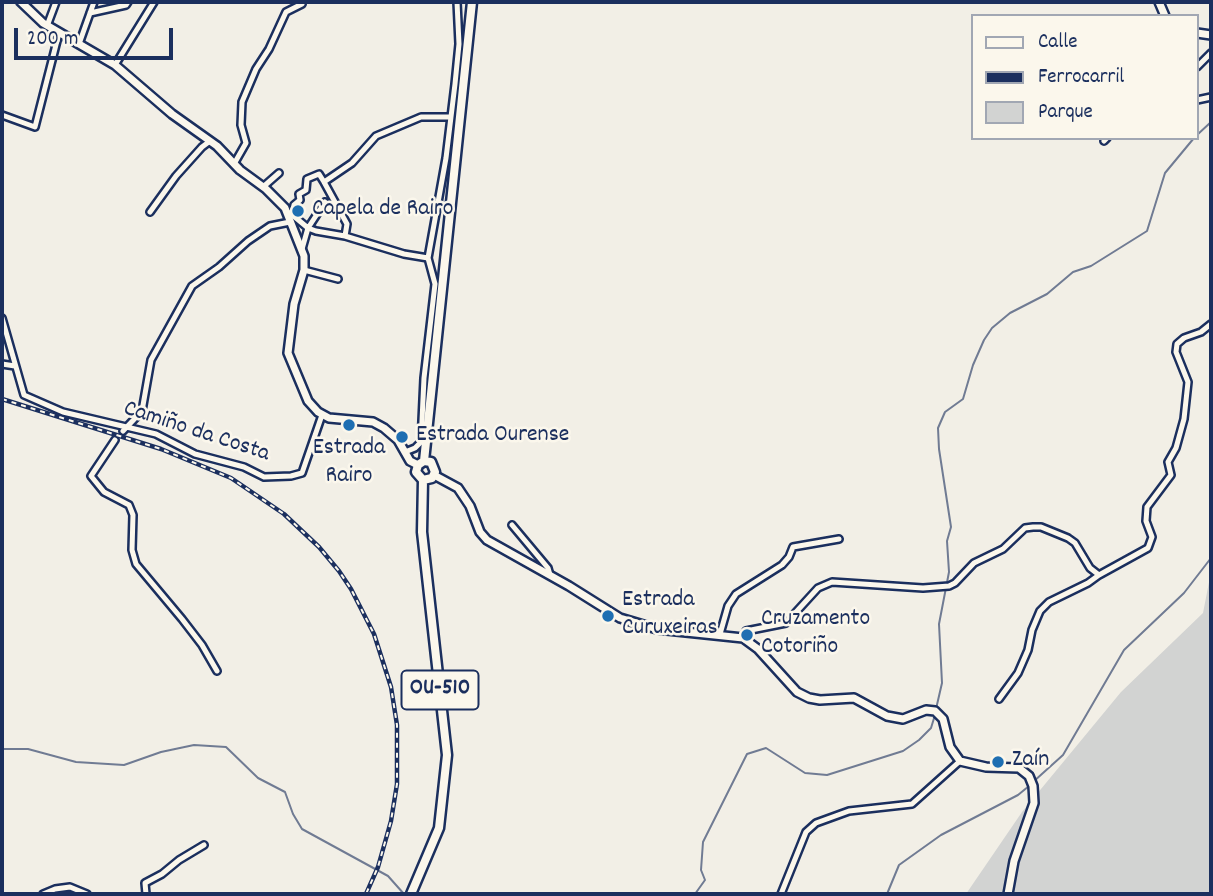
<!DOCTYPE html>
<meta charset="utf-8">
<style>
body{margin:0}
#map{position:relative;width:1213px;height:896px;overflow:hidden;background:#f2efe6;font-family:Dekko,sans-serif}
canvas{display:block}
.frame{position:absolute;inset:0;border:4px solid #1b2f5e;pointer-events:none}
.legend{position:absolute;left:971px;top:14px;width:228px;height:126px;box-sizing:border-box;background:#fbf7ec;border:2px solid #a1a7b3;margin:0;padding:9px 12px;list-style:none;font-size:21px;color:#1b2f5e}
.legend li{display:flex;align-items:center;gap:14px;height:35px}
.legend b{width:35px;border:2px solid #a1a7b3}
.scale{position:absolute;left:14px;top:28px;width:159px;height:32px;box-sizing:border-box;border:4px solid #1b2f5e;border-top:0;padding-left:9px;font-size:21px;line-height:24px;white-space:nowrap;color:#1b2f5e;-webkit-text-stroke:5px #fbf7ec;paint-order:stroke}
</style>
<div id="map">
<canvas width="1213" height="896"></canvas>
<div class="frame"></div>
<ul class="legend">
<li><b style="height:9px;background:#fbf7ec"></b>Calle</li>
<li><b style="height:9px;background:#1b2f5e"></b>Ferrocarril</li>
<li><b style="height:19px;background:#d2d3d2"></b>Parque</li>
</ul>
<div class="scale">200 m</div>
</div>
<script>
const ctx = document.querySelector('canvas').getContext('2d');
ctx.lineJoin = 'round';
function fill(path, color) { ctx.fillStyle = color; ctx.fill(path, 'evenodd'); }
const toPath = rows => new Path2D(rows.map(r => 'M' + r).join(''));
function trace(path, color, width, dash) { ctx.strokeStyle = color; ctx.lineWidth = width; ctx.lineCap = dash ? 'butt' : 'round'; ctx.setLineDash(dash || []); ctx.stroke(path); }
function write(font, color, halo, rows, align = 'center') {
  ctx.font = font + ' Dekko,sans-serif'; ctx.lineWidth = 5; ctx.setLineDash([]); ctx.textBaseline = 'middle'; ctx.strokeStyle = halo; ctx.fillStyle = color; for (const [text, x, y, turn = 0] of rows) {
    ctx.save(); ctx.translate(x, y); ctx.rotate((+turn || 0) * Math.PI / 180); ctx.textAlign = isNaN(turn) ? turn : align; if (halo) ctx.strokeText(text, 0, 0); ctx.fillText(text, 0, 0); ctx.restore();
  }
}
fill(toPath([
 [1211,572,1211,894,966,894,1022,812,1121,692,1203,613]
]), '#d2d3d2');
trace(toPath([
 [1197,135,1211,122],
 [936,709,942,683,939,624,949,572,947,541,951,527,939,449,938,428,945,412,963,399,973,365,984,340,992,328,1010,313,1047,294,1073,272,1091,266,1147,231,1165,173,1194,138],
 [2,749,28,749,76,762,124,765,161,752,194,745,226,747,258,778,285,792,293,814,302,829,388,876,404,894],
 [1033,782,1063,755,1124,650,1184,593,1211,558],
 [695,894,705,880,701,870,703,842,747,754,766,748,805,773,827,775,903,751,919,740,931,728,935,715],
 [887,894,899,865,941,835,1018,795,1029,786]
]), '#707b93', 2);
const street = toPath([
 [90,13,126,5,128,2],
 [47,26,56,2],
 [79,44,94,2],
 [115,65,154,2],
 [1197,67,1211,53],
 [1197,100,1211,97],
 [2,115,35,127,59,33],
 [1104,141,1107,138],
 [234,164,246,143,241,125,242,102,256,69,269,49,286,12,302,4],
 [324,182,347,224,345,236],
 [263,187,279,173],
 [150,212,176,176,202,147,210,141],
 [290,213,308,228,316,231,345,236,404,254,428,258],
 [292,214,294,205,300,200,299,194,306,190,307,179,319,174,324,182,352,163,376,136,421,117,450,117],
 [302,249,308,228,325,202],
 [304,270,338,279],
 [2,318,24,395,63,412,156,434,195,454,244,467,264,477,291,476,302,473,322,415],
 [2,364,15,366],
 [123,431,142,411,151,360,192,286,219,267,248,241,270,226,290,222],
 [115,440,91,476,104,492,129,505,133,515,132,550,136,564,182,619,202,645,217,671],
 [405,452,415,448,421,442,424,378,435,284,428,258,446,158,455,84,459,44,457,2],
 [512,525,548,568,550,575],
 [720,634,728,606,736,594,782,565,789,557,793,547,839,539],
 [743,638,746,631,786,623,818,588,832,582,923,588,949,586,955,583,974,563,1003,549,1025,528,1033,527,1041,527,1068,538,1075,543,1090,568,1099,575],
 [999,699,1018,673,1028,650,1032,630,1040,611,1049,602,1088,583,1099,575,1148,548,1152,537,1146,521,1147,507,1171,475,1168,462,1176,448,1184,419,1188,382,1176,352,1177,344,1184,338,1201,332,1211,324],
 [43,894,55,889,70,887,87,894],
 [146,894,145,883,162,874,179,860,204,845],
 [781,894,806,832,816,823,849,811,912,804,960,761]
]);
const secondary = toPath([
 [21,2,43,23,115,65,172,114,217,146,240,170,266,189,285,208,304,256,304,270,294,304,288,353,308,401,318,412,329,418,373,422,384,428,398,440,410,461,418,465],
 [1159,2,1165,16],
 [1197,33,1211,35],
 [434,475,458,488,470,506,480,532,487,540,569,586,620,618,657,629,743,638,758,649,797,692,809,698,820,700,854,698,887,716,903,719,926,710,935,711,943,719,950,747,960,761,986,767,1019,768,1029,776,1033,786,1034,803,1014,861,1008,894]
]);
const primary = toPath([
 [424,461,472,2],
 [423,480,432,478,435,472,431,462,424,461],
 [411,894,439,828,447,755,422,532,423,480,416,472,418,465,424,461]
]);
trace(street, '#1b2f5e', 10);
trace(secondary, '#1b2f5e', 12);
trace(primary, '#1b2f5e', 13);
trace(street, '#fbf7ec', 5);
trace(secondary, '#fbf7ec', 7);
trace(primary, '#fbf7ec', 8);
const rail = toPath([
 [2,399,161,449,231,478,284,514,319,547,339,571,351,589,374,634,391,687,397,725,397,784,391,821,378,867,366,894]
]);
trace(rail, '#1b2f5e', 4.5);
trace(rail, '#fbf7ec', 2, [5]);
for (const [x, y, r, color] of [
 [298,211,7,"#1f6fb2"],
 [349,425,7,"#1f6fb2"],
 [402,437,7,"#1f6fb2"],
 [608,616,7,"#1f6fb2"],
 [747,635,7,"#1f6fb2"],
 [998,762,7,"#1f6fb2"]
]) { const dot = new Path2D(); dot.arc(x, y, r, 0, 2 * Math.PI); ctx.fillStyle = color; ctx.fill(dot); trace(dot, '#fbf7ec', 2.5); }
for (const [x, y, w] of [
 [440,690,77]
]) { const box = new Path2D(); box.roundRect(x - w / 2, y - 19.5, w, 39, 5); ctx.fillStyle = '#fbf7ec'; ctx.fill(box); trace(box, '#1b2f5e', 2); }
write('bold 23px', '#1b2f5e', null, [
 ["OU-510",440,690]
]);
write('24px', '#1b2f5e', '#fbf7ec', [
 ["Capela de Rairo",312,211],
 ["Estrada Ourense",416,437],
 ["Estrada",349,450,"center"],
 ["Rairo",349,478,"center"],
 ["Estrada",622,602],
 ["Curuxeiras",622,630],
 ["Cruzamento",761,621],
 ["Cotoriño",761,649],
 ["Zaín",1012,762]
], 'left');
write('24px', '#1b2f5e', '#fbf7ec', [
 ["Camiño da Costa",196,433,18]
]);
</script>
